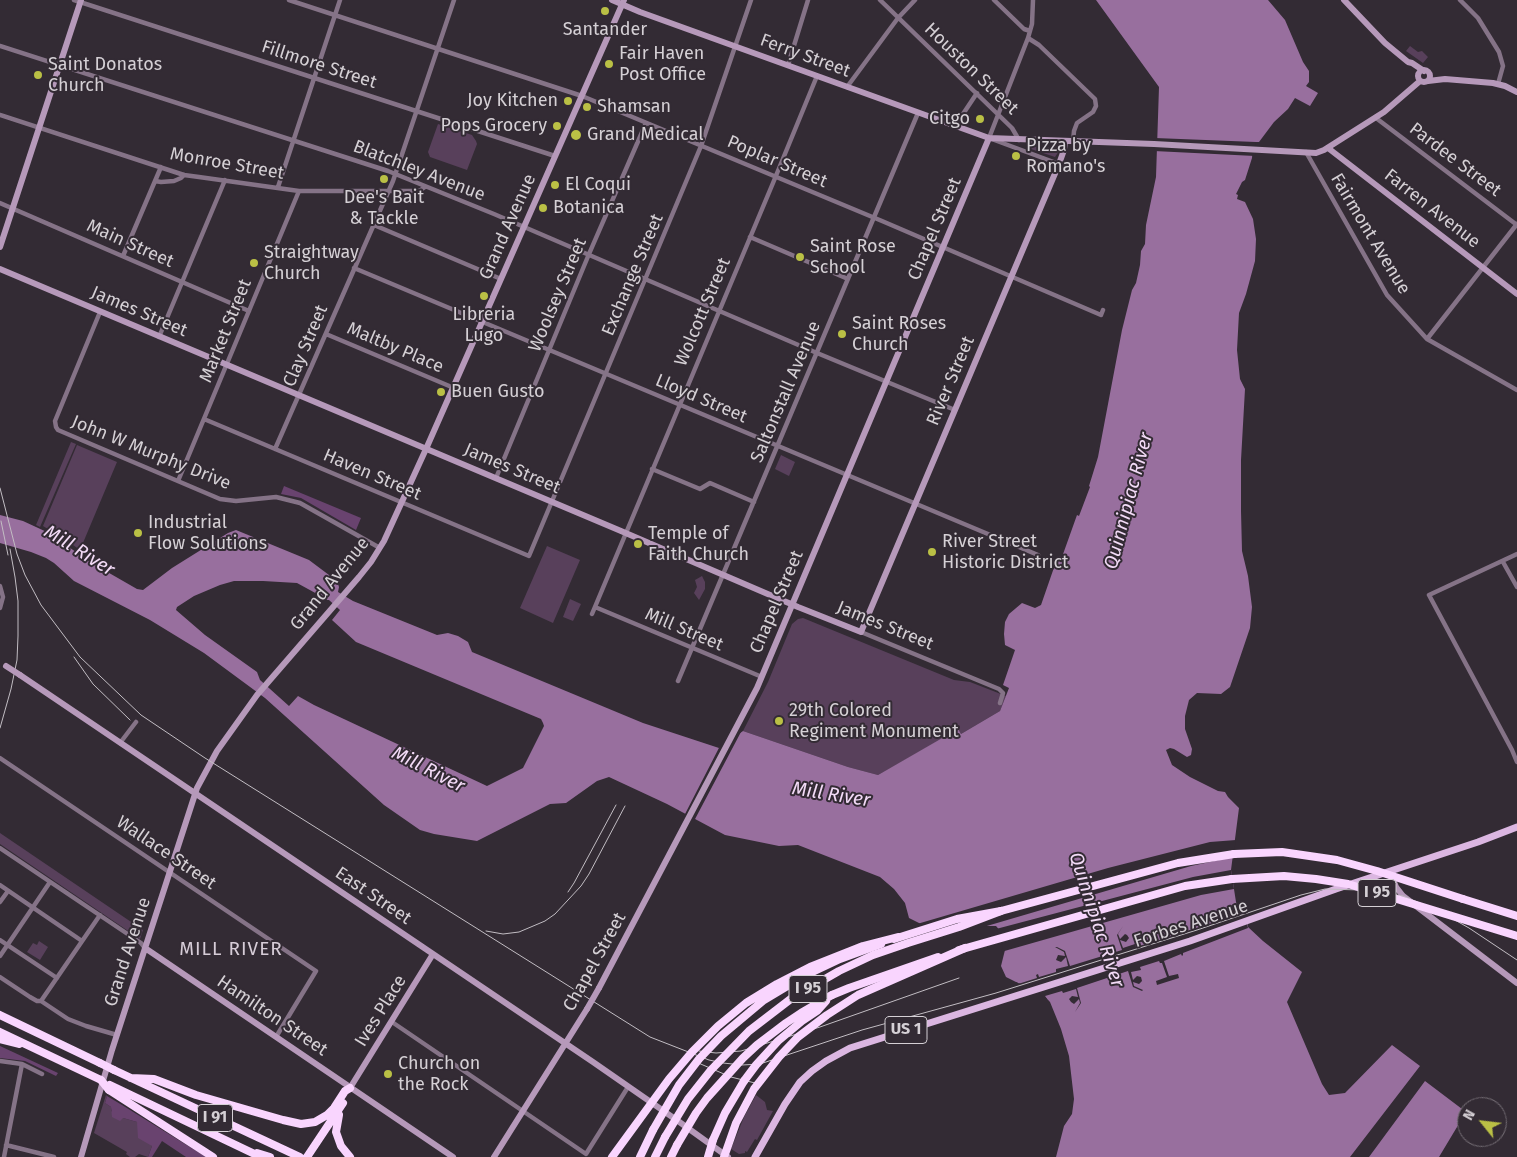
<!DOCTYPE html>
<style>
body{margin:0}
#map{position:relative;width:1517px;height:1157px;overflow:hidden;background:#332b34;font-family:"Fira Sans",sans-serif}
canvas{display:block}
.north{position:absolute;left:1457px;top:1097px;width:50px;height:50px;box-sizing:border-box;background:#332b34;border:1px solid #746d74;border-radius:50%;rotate:299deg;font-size:14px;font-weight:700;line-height:20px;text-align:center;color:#d5d0d5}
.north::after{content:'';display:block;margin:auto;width:18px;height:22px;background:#bac045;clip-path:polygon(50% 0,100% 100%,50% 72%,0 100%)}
</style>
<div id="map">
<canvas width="1517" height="1157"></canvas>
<div class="north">N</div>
</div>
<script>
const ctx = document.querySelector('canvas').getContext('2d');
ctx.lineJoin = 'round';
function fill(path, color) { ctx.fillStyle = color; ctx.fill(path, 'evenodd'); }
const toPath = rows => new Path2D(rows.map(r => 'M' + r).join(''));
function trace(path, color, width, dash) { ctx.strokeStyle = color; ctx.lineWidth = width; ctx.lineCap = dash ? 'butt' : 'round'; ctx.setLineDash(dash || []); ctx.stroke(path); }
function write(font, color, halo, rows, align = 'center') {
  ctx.font = font + ' "Fira Sans",sans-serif'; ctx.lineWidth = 4; ctx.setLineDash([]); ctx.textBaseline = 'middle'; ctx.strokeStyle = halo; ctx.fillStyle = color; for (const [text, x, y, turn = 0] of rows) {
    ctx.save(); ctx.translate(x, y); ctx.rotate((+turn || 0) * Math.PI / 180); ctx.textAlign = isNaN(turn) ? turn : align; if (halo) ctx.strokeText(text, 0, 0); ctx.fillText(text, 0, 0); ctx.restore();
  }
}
fill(toPath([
 [1410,46,1418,52,1422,51,1428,57,1423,63,1406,51],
 [438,124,472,135,476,141,477,144,467,170,430,157,428,152],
 [1031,146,1057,148,1059,151,1055,157,1031,149],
 [71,442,76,444,40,527,36,525],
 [77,445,117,462,80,550,66,540,43,526],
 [781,455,795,462,789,476,775,469],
 [547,546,580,560,553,623,520,608],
 [702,576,705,582,705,589,699,600,694,593,697,587,695,580],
 [570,599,581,604,573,621,563,617],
 [803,618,954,680,970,682,1006,696,1000,711,961,734,958,730,878,775,848,767,743,731,768,682,792,624,798,619],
 [0,833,143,930,140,939,0,844],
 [39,941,48,947,40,960,27,952,33,943,37,945],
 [106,1095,107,1096,105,1103,111,1107,111,1111,123,1118,137,1122,152,1146,148,1157,139,1154,135,1157,130,1157,126,1154,127,1152,94,1133],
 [756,1095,765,1102,767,1110,773,1111,757,1140,755,1139,747,1152,745,1151,745,1153,739,1154,731,1149,744,1117]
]), '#58405b');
fill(toPath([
 [284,486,361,518,356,530,301,498,281,494],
 [0,1046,58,1073,56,1076,25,1061,0,1058],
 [107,1096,122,1105,206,1157,186,1157,162,1141,152,1157,148,1157,152,1146,138,1138,137,1122,123,1118,120,1121,112,1117,111,1107,105,1103]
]), '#69436f');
fill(toPath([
 [1096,0,1268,0,1285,20,1303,62,1309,71,1309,82,1306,86,1318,93,1310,106,1295,98,1288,109,1274,122,1259,142,1255,142,1253,144,1252,158,1245,180,1242,182,1236,194,1238,195,1237,199,1245,202,1253,219,1256,239,1255,261,1246,294,1239,313,1237,350,1240,379,1245,389,1241,460,1241,511,1242,551,1248,576,1252,607,1250,628,1230,687,1221,694,1197,693,1189,700,1185,716,1185,729,1192,749,1191,755,1187,757,1174,749,1170,748,1166,750,1172,765,1190,777,1218,791,1225,792,1228,797,1239,808,1231,870,1236,902,1239,913,1247,922,1248,927,1263,941,1302,972,1287,1002,1322,1084,1329,1095,1345,1093,1392,1045,1420,1066,1350,1157,1056,1157,1064,1126,1072,1114,1074,1099,1069,1056,1061,1029,1050,1002,1037,988,1018,983,1006,977,1001,966,1006,946,1003,934,996,926,925,926,909,918,905,903,894,889,880,877,798,845,779,846,725,835,667,804,609,777,597,781,566,803,550,804,477,841,434,834,420,830,384,805,265,698,204,653,150,620,74,581,54,563,46,558,31,552,0,543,0,515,23,521,49,533,90,562,137,589,143,590,172,568,228,533,236,530,309,560,337,581,339,587,338,592,353,601,437,635,448,633,458,636,468,642,472,652,643,723,719,748,743,731,848,767,878,775,958,729,961,734,1000,711,1009,688,1003,685,1015,650,1005,645,1004,634,1005,622,1009,614,1022,603,1035,608,1041,605,1058,556,1062,557,1077,515,1079,516,1090,487,1089,486,1098,457,1122,330,1132,290,1136,283,1140,265,1141,251,1145,244,1146,225,1156,177,1159,87],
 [234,581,263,581,297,583,319,595,327,600,329,600,340,610,332,620,356,642,541,719,543,723,544,726,523,768,487,786,314,705,298,696,289,706,260,680,257,672,205,635,176,610,177,607,194,596,220,585],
 [1425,1081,1466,1112,1439,1157,1369,1157]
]), '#986f9e');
fill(toPath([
 [1155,138,1256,142,1255,156,1154,151],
 [740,729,742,730,694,821,684,816,722,742],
 [1236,840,1233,857,1191,866,980,928,925,928,917,924,1108,868,1210,842],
 [1231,870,1234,889,1201,895,1001,952,1003,946,1000,935,996,929,1193,877],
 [1243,913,1245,916,1248,928,1183,953,1183,955,1182,956,1181,954,1164,961,1169,976,1178,974,1179,978,1157,985,1156,981,1167,977,1162,963,1160,963,1159,961,1140,967,1141,970,1131,972,1133,980,1137,976,1141,977,1142,981,1139,984,1133,982,1134,986,1143,990,1142,991,1133,987,1128,971,1077,988,1081,1003,1075,1012,1080,1003,1079,999,1074,1004,1071,1002,1069,999,1072,996,1078,997,1076,989,1063,993,1062,991,1045,996,1047,999,1045,999,1036,991,1015,984,1015,983,1017,982,1018,984,1037,978,1036,975,1038,974,1039,977,1056,972,1056,969,1068,966,1066,957,1061,962,1056,960,1058,955,1065,956,1064,952,1055,947,1057,947,1065,951,1070,966,1122,950,1117,935,1123,926,1118,934,1120,939,1125,934,1127,935,1129,938,1126,942,1120,940,1123,948,1135,944,1136,947,1152,942,1151,939,1154,938,1156,941,1174,935,1173,933,1176,932,1177,934]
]), '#332b34');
trace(toPath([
 [74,0,555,156],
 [289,0,582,96,882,221,1101,315,1103,310],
 [880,0,1012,128,1019,140],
 [994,0,1024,29,1030,31],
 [1033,0,1032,24,1028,38,989,138,1059,164],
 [1460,0,1478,18,1499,52,1503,66,1498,84],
 [1028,38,1039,45,1095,99,1096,106,1093,112,1077,123,1074,131,1073,142],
 [0,46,388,171,494,214,817,353,955,410],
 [788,65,808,0],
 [847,87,898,18,915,0],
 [0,115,184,175,199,177,299,191,419,191,425,187],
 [1376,118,1517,225],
 [955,126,977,93],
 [1306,152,1387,295,1427,339,1517,390],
 [155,181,161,182,174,181,181,178,184,175],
 [278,187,340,0],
 [0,203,249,311],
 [374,225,501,279],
 [750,237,848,279],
 [123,256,161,167],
 [354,268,1038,555],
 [100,312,55,421,56,427,58,430,220,499,236,501,276,497,300,503,380,548],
 [326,334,454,388],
 [159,337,225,180],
 [1427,339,1517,224],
 [204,419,529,556,701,146,751,0],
 [275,449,393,181,454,0],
 [652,469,700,489,710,483,754,502],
 [496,478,589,254,646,123],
 [178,481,299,191],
 [1517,554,1429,595,1512,750,1517,762],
 [1503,562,1517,587],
 [0,586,3,597,0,608],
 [595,607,762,677],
 [592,614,773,183,817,76],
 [861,632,999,689,1003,693,1000,703],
 [678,681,918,113],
 [120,743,136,722],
 [0,758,316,971,276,1037],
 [0,848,141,943,145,948],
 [0,885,82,941],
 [0,902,8,891],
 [0,940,57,978],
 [0,956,50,882],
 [0,977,30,997,37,1001,41,1001,68,1019,86,1026,117,1035],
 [41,1001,100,915],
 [392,1022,586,1154,628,1087],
 [0,1061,22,1064,42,1074],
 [6,1145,54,1157],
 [4,1157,22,1064]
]), '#857387', 4.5);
trace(toPath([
 [612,0,640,12,989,138,1154,144,1316,153,1324,150,1384,112,1420,81],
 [1344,0,1385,43,1408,62,1412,63,1424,71],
 '1418 76a6 6 0 1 1 12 0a6 6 0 1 1-12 0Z',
 [1428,81,1445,79,1493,83,1505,86,1517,92],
 [1328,148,1517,294],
 [0,247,81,0],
 [0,269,621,531,798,607,861,632,1059,164,1064,150,1065,141],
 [20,675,593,1062,678,1121,728,1157],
 [1390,873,1396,887,1403,896,1517,983],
 [145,948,453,1157],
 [599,988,757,688,989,138],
 [350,1088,433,954],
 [81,1157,112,1050,197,788,217,751,257,695,359,577,371,562,384,541,426,449,624,0],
 [494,1157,587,1009]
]), '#b699ba', 6);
trace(toPath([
 [755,1157,785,1104,800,1082,812,1071,826,1061,850,1048,1190,941,1336,889,1478,842,1517,827]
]), '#dbb6e1', 7);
trace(toPath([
 [1463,899,1517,916],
 [894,939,957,919,1001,911,1178,863,1234,854],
 [959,950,1185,886,1232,879],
 [804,976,840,959,881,944],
 [832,995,849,988,938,957],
 [0,1015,100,1063],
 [0,1032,101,1080],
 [0,1039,19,1044],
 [114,1070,300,1157],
 [131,1078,154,1079,196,1095,283,1120,301,1124,315,1122,327,1115,334,1108,345,1091,350,1088],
 [110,1085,261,1157],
 [109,1090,213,1157],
 [339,1115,336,1132,341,1146,350,1157],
 [713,1140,725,1113,744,1081],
 [257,1153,270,1157],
 [307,1157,343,1103],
 [640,1157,653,1130],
 [655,1157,665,1137],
 [671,1157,677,1145]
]), '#f9d5fe', 8);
trace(toPath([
 [0,488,17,554,25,575,41,605,80,657,141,715,205,758,650,1037,709,1060,723,1063,742,1065,760,1064,862,1030,996,993,1197,930,1301,895,1325,889,1361,890,1403,896,1439,911,1469,928,1517,960],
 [1,521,8,555],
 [74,657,93,684,130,720],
 [0,728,11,689,17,660,18,636,18,601,15,577,10,549],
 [568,892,574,883,616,805],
 [486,931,503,934,519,932,545,921,555,914,581,886,589,874,625,806],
 [699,1051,716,1053,741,1051,820,1027,959,978],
 [696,1062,731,1077,755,1083]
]), '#c2bdc3', 1);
trace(toPath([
 [6,666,20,675],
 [587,1009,599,988]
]), '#b699ba', 6);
trace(toPath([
 [1234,854,1282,852,1337,860,1377,871,1463,899],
 [1232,879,1284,876,1316,879,1348,884,1517,936],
 [100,1063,114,1070],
 [101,1080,109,1090],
 [744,1081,756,1065,778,1041,802,1021,817,1011,826,1001],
 [653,1130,679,1085,699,1059,721,1036,764,1000,804,976],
 [665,1137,688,1099,711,1070,749,1031,792,998,839,971,873,955,908,943,959,927,1001,911],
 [677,1145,696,1113,707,1098,743,1058,757,1045,786,1023,801,1013,832,995],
 [612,1157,669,1079,692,1052,718,1026,746,1003,777,984,810,967,863,946,898,937],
 [708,1157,713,1140],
 [724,1157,736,1123,754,1089,779,1057,798,1037,827,1015,858,995,965,948]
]), '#f9d5fe', 8);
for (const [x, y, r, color] of [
 [605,11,5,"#bac045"],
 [609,64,5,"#bac045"],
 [38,75,5,"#bac045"],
 [568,101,5,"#bac045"],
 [587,107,5,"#bac045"],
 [980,119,5,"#bac045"],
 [557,126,5,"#bac045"],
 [576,135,6,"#bac045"],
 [1016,156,5,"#bac045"],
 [384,179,5,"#bac045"],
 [555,185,5,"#bac045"],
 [543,208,5,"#bac045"],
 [800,257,5,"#bac045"],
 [254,263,5,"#bac045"],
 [484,296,5,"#bac045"],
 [842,334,5,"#bac045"],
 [441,392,5,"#bac045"],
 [138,533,5,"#bac045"],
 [638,544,5,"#bac045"],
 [932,552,5,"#bac045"],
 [779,721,5,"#bac045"],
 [388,1074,5,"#bac045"]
]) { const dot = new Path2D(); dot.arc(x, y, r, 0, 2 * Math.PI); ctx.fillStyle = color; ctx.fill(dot); trace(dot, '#332b34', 2); }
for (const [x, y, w] of [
 [1377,893,38],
 [808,989,38],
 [906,1030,42],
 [215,1118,35]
]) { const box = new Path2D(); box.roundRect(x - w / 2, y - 13.5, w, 27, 4); ctx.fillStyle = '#332b34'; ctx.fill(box); trace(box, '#d5d0d5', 1); }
write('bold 16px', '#d5d0d5', null, [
 ["I 95",1377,893],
 ["I 95",808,989],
 ["US 1",906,1030],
 ["I 91",215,1118]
]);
write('18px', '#d5d0d5', '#332b34', [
 ["Santander",605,30,"center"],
 ["Fair Haven",619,54],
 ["Post Office",619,75],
 ["Saint Donatos",48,65],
 ["Church",48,86],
 ["Joy Kitchen",558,101,"right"],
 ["Shamsan",597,107],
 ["Citgo",970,119,"right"],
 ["Pops Grocery",547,126,"right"],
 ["Grand Medical",587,135],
 ["Pizza by",1026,146],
 ["Romano's",1026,167],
 ["El Coqui",565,185],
 ["Dee's Bait",384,198,"center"],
 ["& Tackle",384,219,"center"],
 ["Botanica",553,208],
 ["Saint Rose",810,247],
 ["School",810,268],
 ["Straightway",264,253],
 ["Church",264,274],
 ["Libreria",484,315,"center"],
 ["Lugo",484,336,"center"],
 ["Saint Roses",852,324],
 ["Church",852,345],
 ["Buen Gusto",451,392],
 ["Industrial",148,523],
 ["Flow Solutions",148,544],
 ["Temple of",648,534],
 ["Faith Church",648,555],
 ["River Street",942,542],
 ["Historic District",942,563],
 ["29th Colored",789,711],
 ["Regiment Monument",789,732],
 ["Church on",398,1064],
 ["the Rock",398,1085]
], 'left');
write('18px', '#d5d0d5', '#332b34', [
 ["Ferry Street",805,56,20],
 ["Fillmore Street",319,65,18],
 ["Houston Street",971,69,44],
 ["Pardee Street",1455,160,37],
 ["Poplar Street",777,162,23],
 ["Monroe Street",227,164,10],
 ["Blatchley Avenue",419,171,21],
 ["Farren Avenue",1432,209,38],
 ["Grand Avenue",508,227,-66],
 ["Chapel Street",935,229,-67],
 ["Fairmont Avenue",1370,234,59],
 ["Main Street",130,244,24],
 ["Exchange Street",633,275,-67],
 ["Woolsey Street",558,295,-67],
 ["James Street",139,312,23],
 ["Wolcott Street",703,312,-67],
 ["Market Street",226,331,-68],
 ["Clay Street",306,346,-67],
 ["Maltby Place",395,348,23],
 ["River Street",951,381,-67],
 ["Saltonstall Avenue",786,392,-67],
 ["Lloyd Street",701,399,23],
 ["John W Murphy Drive",151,453,22],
 ["James Street",512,469,23],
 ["Haven Street",372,475,23],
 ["Grand Avenue",330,584,-51],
 ["Chapel Street",777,602,-67],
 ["James Street",885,626,22],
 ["Mill Street",684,630,23],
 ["Wallace Street",166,853,34],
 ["East Street",373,896,34],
 ["Forbes Avenue",1191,924,-18],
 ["Grand Avenue",128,952,-72],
 ["Chapel Street",595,962,-61],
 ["Ives Place",381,1011,-58],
 ["Hamilton Street",272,1016,34]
]);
write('italic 19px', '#f3dbf7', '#332b34', [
 ["Quinnipiac River",1129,501,-75],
 ["Mill River",79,551,32],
 ["Mill River",428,770,27],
 ["Mill River",831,795,9],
 ["Quinnipiac River",1096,920,72]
]);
ctx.letterSpacing = '1px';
write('19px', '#d6ccd7', '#332b34', [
 ["MILL RIVER",231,950]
]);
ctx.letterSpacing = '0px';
</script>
